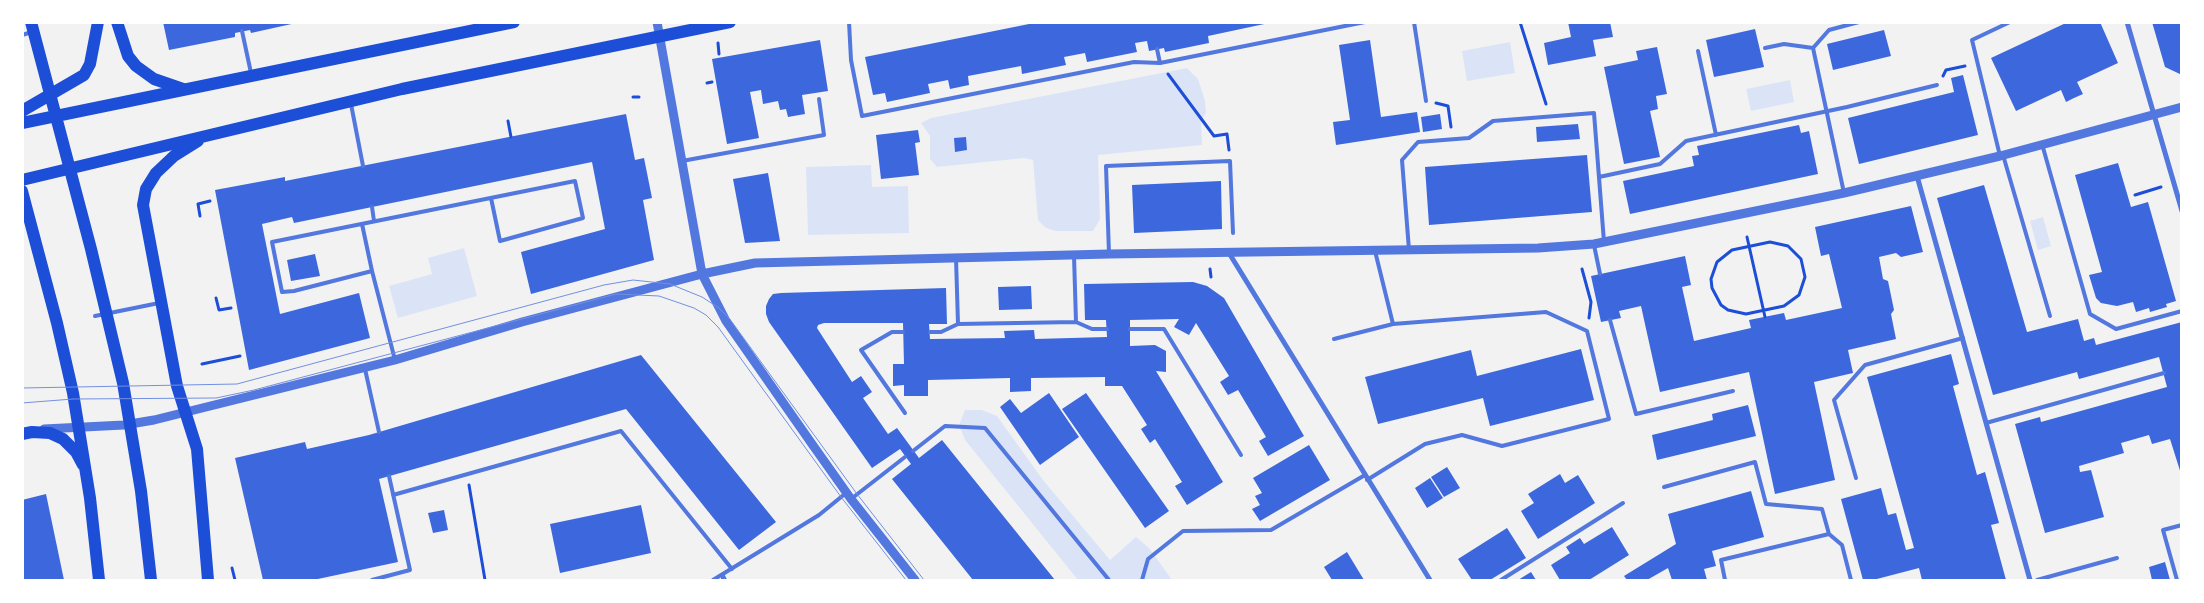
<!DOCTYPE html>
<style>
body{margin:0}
#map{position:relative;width:2204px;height:603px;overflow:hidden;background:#f2f2f2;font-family:"PT Sans Narrow",sans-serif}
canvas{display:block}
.frame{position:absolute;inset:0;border:24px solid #fff;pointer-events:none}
</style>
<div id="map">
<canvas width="2204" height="603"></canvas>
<div class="frame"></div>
</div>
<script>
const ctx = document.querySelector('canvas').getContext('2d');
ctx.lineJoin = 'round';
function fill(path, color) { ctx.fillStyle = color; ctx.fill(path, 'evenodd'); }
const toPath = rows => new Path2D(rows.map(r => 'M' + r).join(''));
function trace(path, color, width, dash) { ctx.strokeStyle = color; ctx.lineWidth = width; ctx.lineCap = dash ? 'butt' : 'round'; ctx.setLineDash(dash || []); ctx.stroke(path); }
fill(toPath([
 [1510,42,1515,73,1467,81,1462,51],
 [1187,68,1198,79,1205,101,1206,112,1201,122,1202,145,1098,155,1100,219,1093,231,1056,231,1046,228,1038,220,1033,160,1024,158,937,167,930,159,930,136,921,123,931,118],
 [1790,80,1794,102,1751,111,1746,89],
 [871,165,872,187,908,186,909,233,808,235,806,167],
 [2043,217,2051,246,2038,250,2030,221],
 [464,248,477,296,398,318,389,286,432,274,428,258],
 [965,410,982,410,997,416,1043,480,1110,560,1136,537,1149,548,1172,580,1078,580,965,440,959,425]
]), '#dbe4f7');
fill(toPath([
 [163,22,295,22,296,23,251,33,250,30,235,33,235,37,169,50],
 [1039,22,1269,22,1269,23,1208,36,1209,43,1165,52,1164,48,1149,51,1147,41,1135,43,1137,52,1087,62,1085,53,1064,57,1066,65,1022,74,1021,66,968,76,969,85,950,89,948,80,928,84,930,93,887,102,885,93,873,95,865,57],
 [1568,22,1610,22,1613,37,1593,40,1596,56,1548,65,1544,43,1571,37],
 [2068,22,2100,22,2118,63,2077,82,2083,94,2074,98,2066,102,2061,90,2016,111,1991,58],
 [2152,22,2182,22,2182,75,2165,67],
 [1755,29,1764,67,1714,77,1706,40],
 [1884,30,1891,56,1833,70,1827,44],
 [820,40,828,91,802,95,805,114,788,117,786,109,780,110,778,101,763,104,761,90,750,92,759,138,727,144,712,59],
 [1370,40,1381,117,1417,112,1420,132,1336,145,1333,122,1350,120,1339,45],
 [1657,47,1667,94,1656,96,1658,109,1650,111,1660,157,1624,164,1604,67,1638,60,1636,51],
 [1963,75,1978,135,1859,164,1848,118,1954,92,1951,78],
 [626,114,635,160,644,158,652,198,643,200,654,260,531,294,521,252,605,229,592,162,294,223,292,217,262,224,280,314,359,293,370,338,249,370,215,190,285,177,285,181],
 [1440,114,1442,129,1423,132,1421,117],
 [1578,124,1580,139,1537,142,1536,127],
 [1799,125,1801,133,1809,131,1818,174,1630,214,1623,181,1694,166,1692,156,1699,155,1697,146],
 [918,130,920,142,915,143,919,175,881,179,876,135],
 [966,137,967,150,955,152,954,138],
 [1587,155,1592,212,1429,225,1425,167],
 [2118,163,2131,207,2148,202,2176,301,2166,304,2167,307,2150,312,2149,308,2136,312,2133,302,2117,306,2101,303,2096,298,2089,275,2102,272,2075,175],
 [768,173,780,241,745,243,733,179],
 [1221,181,1222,229,1134,233,1132,185],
 [1984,185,2027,332,2078,319,2084,341,2094,338,2096,345,2182,322,2182,477,2170,439,2152,444,2149,435,2121,443,2124,453,2079,466,2080,472,2091,470,2104,517,2045,533,2015,424,2040,417,2041,422,2167,387,2159,357,2079,379,2077,372,1993,395,1937,198],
 [1911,206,1923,252,1901,257,1896,253,1879,257,1883,279,1888,281,1894,310,1891,314,1896,339,1848,350,1853,373,1814,382,1835,480,1775,494,1749,372,1660,392,1641,306,1619,311,1621,318,1601,322,1591,276,1685,256,1691,285,1682,287,1694,341,1751,328,1749,320,1784,313,1786,320,1842,308,1829,254,1821,256,1815,227],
 [315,254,320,276,291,281,287,260],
 [1193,282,1207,286,1224,298,1304,436,1268,456,1259,441,1266,437,1238,390,1228,395,1220,382,1229,376,1196,323,1189,335,1174,327,1179,319,1130,320,1130,346,1155,345,1166,351,1166,372,1156,371,1223,482,1187,505,1175,486,1182,482,1155,439,1150,443,1141,429,1147,425,1122,386,1105,386,1105,377,1031,378,1031,391,1010,392,1010,378,928,380,928,396,904,396,904,385,893,386,893,364,904,364,903,323,824,323,818,325,817,328,852,382,861,376,872,392,863,398,888,434,897,428,919,458,942,440,1055,580,973,580,892,479,911,464,900,449,872,468,769,322,766,314,766,306,769,299,773,294,781,293,946,288,947,324,929,324,930,339,1005,338,1004,331,1034,330,1035,339,1107,337,1106,320,1085,320,1084,284],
 [1031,286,1032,309,999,310,998,287],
 [1581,349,1594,400,1490,426,1483,398,1378,424,1365,377,1471,350,1477,376],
 [1951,354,1959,384,1953,386,1977,475,1985,472,1999,523,1991,525,2006,580,1922,580,1919,568,1873,580,1863,580,1841,499,1881,488,1888,515,1896,513,1906,550,1914,548,1867,377],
 [641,355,776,522,739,550,626,409,379,479,398,562,313,580,263,580,235,458,305,442,307,449,369,435],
 [1049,393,1079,437,1040,465,1000,407,1010,399,1021,413],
 [1086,393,1169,511,1145,528,1062,409],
 [1748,405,1756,436,1657,460,1652,435,1713,420,1712,414],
 [1309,445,1330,480,1260,521,1252,509,1260,505,1255,496,1262,493,1253,478],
 [1447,467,1460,488,1444,497,1431,477],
 [1560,474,1565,483,1578,475,1595,503,1538,539,1521,511,1534,503,1528,494],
 [1430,478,1443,498,1427,508,1415,488],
 [1751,491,1764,537,1712,551,1716,566,1704,569,1707,580,1672,580,1668,568,1647,580,1627,580,1624,576,1676,544,1668,514],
 [46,494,64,580,22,580,22,500],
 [641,505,651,553,560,573,550,524],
 [444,510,448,530,433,533,428,513],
 [1612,527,1629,555,1589,580,1560,580,1551,565,1570,553,1566,547,1580,538,1584,544],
 [1507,528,1526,558,1490,580,1472,580,1458,559],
 [1347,552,1364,580,1332,580,1324,567],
 [2165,562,2170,580,2152,580,2149,567],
 [1531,572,1536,580,1518,580]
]), '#3d67dc');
trace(toPath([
 [1520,22,1546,104],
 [718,43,719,54],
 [1168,74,1214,136,1227,134,1229,150],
 [1943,76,1946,70,1965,66],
 [707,83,712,82],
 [633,97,639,97],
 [1436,103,1448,106,1451,127],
 [508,121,511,137],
 [2135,195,2161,187],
 [200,216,198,204,210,201],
 [1747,237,1765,317],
 [1770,242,1788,246,1801,259,1805,277,1799,295,1784,306,1746,314,1728,310,1721,305,1712,288,1711,279,1717,262,1732,250,1770,242],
 [1210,269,1211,277],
 [1582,269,1591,302,1589,318],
 [216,298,219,310,231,308],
 [202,364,240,356],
 [469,485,485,580],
 [232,568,235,580]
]), '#1d4ed8', 3);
trace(toPath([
 [849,22,851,60,862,116,1134,62,1160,63,1365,22],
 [1414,22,1426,101],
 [242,31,251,73],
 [22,35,32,32],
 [1765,48,1784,44,1813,48,1844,193],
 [1813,48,1829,30,1859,22],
 [1157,49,1160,63],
 [1698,51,1716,135],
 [351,104,363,166],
 [2042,144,2090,314,2116,329,2182,311],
 [2003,155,2050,316],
 [2000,156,1972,40,2010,22],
 [682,161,824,135,819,99],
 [1599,177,1660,164,1686,141,1847,107,1937,85],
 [372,207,374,221],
 [362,224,372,271],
 [1594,245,1600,274],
 [1409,250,1402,160,1418,142,1469,138,1493,121,1594,113,1604,242],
 [1375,251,1393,324],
 [1109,254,1106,166,1230,161,1233,233],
 [956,258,958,324,1076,322,1074,256],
 [95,316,159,303],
 [1610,320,1636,414,1733,391],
 [1076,322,1092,329,1107,329],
 [1130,329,1164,329,1241,455],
 [903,332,892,332,861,350,905,413],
 [930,332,941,332,958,324],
 [1334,339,1393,324,1546,312,1587,331,1609,419,1502,446,1462,435,1425,444,1367,480],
 [395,360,372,271,294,291,282,292,272,242,575,181,583,218,500,241,491,198],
 [365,369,379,432],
 [1986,423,2164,373],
 [913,451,945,426,985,428,1109,580],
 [1856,478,1834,400,1865,365,1963,338],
 [1664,487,1755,462,1766,504,1822,509,1829,534],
 [393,495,621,431,732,569],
 [851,499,905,457],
 [372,580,410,570,389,476],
 [713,580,819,515,846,493],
 [723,580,723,576,725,580],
 [1142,580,1148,559,1183,531,1271,530,1365,475],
 [1501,580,1623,503],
 [1725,580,1721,560,1829,534,1842,545,1851,580],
 [2037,580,2117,558],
 [2177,580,2163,530,2182,525]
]), '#5277de', 4);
trace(toPath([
 [2127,22,2182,211],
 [1917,176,2030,580],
 [1229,253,1430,580]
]), '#5277de', 5);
trace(toPath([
 [657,22,702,274,726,321,812,444,851,499,915,580],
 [44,429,124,425,154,420,395,360,522,322,702,274,755,263,1109,254,1538,248,1594,244,1844,193,2000,156,2182,107]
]), '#5277de', 9);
trace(toPath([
 [31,22,91,249,123,383,141,491,151,580],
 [117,22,128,56,136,66,154,79,183,89],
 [22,111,84,75,90,64,98,22],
 [22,123,514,22],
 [198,141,174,156,156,173,146,189,143,205,177,386,197,449,208,580],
 [22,180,402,89,730,22],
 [22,191,57,323,73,393,90,498,99,580],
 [22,434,32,432,50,433,63,439,76,452,83,465]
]), '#1d4ed8', 12);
trace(toPath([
 [22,388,237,384,604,285,633,280,670,284,702,297,719,308,729,318,857,494,924,580],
 [22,403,73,399,216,398,254,390,616,294,659,296,694,308,706,315,718,327,841,497,906,580]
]), '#7290e2', 1);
</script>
